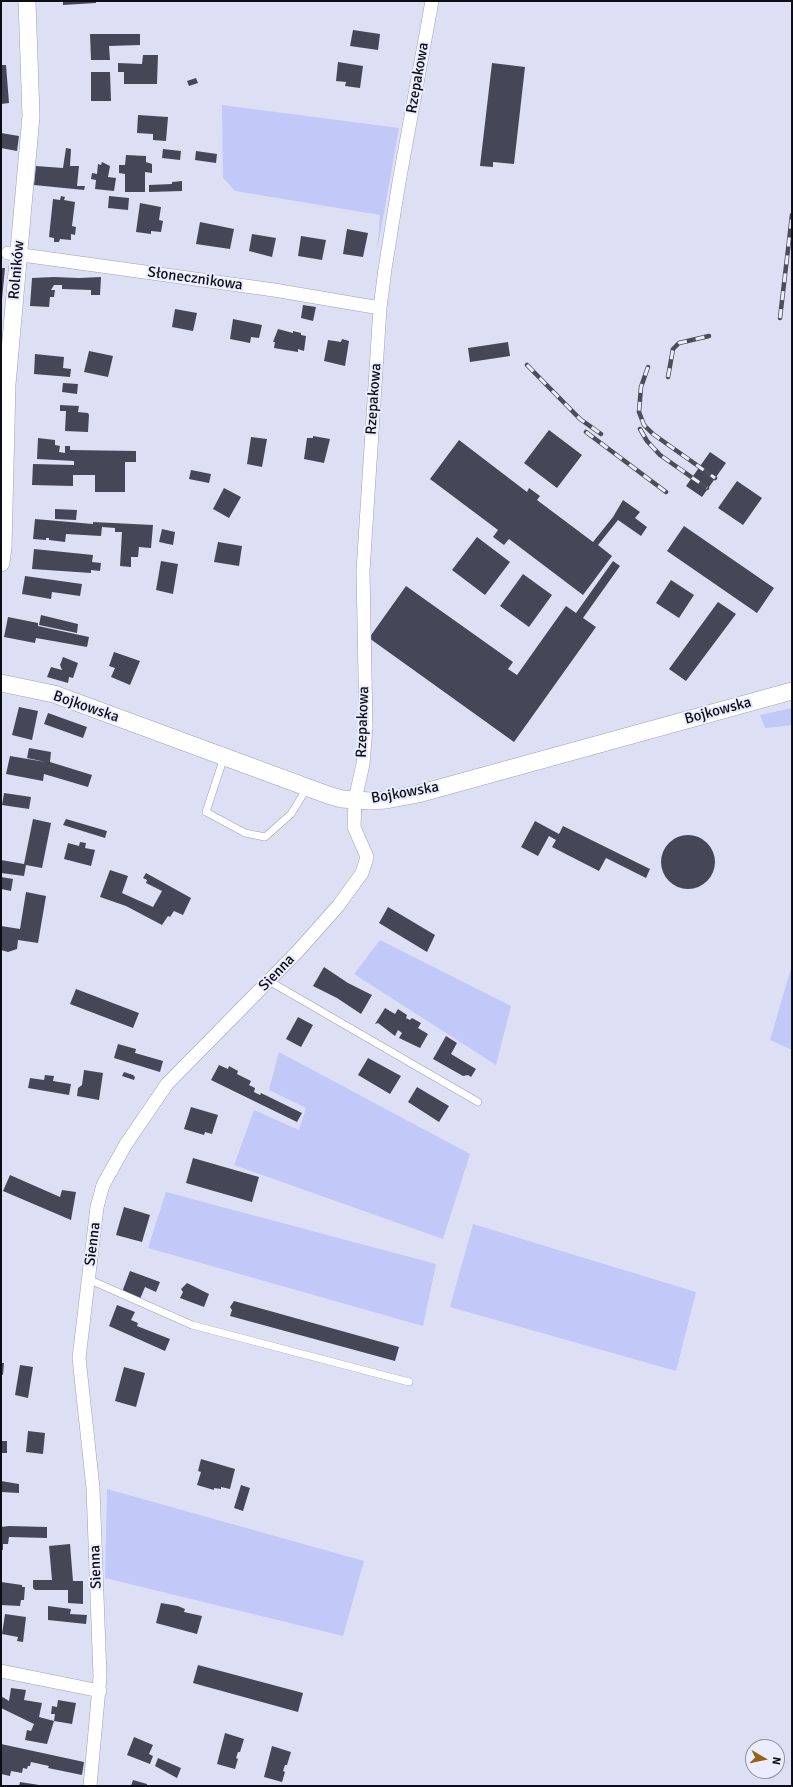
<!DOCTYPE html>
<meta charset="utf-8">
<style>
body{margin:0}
#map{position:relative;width:793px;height:1787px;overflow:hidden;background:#dde0f5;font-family:Signika,sans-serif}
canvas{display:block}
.frame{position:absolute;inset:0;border:2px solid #0d0e15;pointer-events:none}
.north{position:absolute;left:745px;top:1739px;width:40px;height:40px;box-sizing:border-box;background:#ebedff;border:1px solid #9294a1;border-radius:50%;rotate:99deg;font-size:11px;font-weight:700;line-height:16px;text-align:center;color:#0d0e15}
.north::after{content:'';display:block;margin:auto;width:14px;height:18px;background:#966317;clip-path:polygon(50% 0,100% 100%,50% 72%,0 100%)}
</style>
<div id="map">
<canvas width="793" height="1787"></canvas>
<div class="frame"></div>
<div class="north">N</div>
</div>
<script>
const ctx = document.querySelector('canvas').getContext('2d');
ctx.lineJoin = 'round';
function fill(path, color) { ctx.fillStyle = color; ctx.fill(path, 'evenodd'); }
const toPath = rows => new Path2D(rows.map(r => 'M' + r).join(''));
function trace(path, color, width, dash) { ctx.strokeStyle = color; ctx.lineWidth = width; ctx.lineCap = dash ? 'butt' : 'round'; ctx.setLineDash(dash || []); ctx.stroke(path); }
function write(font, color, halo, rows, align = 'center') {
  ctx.font = font + ' Signika,sans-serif'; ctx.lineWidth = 4; ctx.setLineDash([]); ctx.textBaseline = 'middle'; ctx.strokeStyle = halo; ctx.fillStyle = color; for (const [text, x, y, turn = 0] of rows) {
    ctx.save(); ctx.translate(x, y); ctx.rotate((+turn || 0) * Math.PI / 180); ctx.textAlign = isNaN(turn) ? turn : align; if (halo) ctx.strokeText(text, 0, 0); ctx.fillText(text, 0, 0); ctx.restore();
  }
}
fill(toPath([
 [222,105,399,128,377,252,380,215,235,191,223,178],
 [792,708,792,725,765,728,760,715],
 [380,940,511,1006,496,1065,354,974],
 [792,965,792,1050,770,1040],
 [279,1052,470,1154,443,1239,234,1165,254,1110,299,1130,306,1108,269,1090],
 [166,1192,436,1264,423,1326,148,1248],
 [473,1224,696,1292,676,1371,450,1307],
 [107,1489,364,1561,343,1636,105,1578]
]), '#c2c8f7');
fill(toPath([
 [63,1,96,1,96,3,63,5],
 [353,30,380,34,378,50,350,46],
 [90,34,140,34,140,45,109,46,110,60,91,60],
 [143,55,158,55,157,84,124,84,124,72,118,72,118,63,142,64],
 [338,62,363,66,360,88,345,86,346,82,336,81],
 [492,63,525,67,514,164,493,162,493,167,480,166],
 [1,65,6,65,9,103,1,104],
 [91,72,110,72,111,101,91,101],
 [196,78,198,83,189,86,187,81],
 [138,115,168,117,166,141,153,140,153,134,137,133],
 [1,133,19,136,17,151,1,148],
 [66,148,71,149,70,166,79,166,77,186,85,186,84,190,34,185,36,166,63,168],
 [163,149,181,151,180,160,162,158],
 [196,151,217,154,216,163,195,160],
 [126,155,146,156,146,162,152,164,152,173,145,172,145,192,125,192,125,174,119,173,119,165,125,165],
 [102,162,110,166,108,177,116,178,114,191,95,189,96,180,91,179,92,173,97,174,98,164,101,165],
 [182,181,182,191,149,192,149,185,172,184,172,182],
 [61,196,65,197,64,200,75,202,72,226,76,227,75,235,71,234,71,240,60,239,59,242,54,242,54,238,49,237,53,199,60,200],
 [109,196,129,198,128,210,108,208],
 [140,203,161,207,159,220,163,221,161,232,151,231,151,234,136,232],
 [200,222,234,229,230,249,196,244],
 [347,229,368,233,363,257,343,254],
 [252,234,276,238,272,257,249,251],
 [301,236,326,240,322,260,298,256],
 [1,268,5,268,2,299,1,299],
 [54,277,79,278,101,277,100,295,91,295,91,290,62,289,62,285,54,285,51,290,55,290,54,297,50,297,49,307,30,306,32,278],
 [303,305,316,307,313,321,301,318],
 [175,309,197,313,193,331,172,327],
 [233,319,262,325,259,338,251,337,250,343,230,339],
 [278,329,293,333,293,331,301,333,301,335,306,336,304,351,298,349,298,352,274,348,275,342,273,342],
 [342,339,349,341,345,366,324,361,328,340,341,342],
 [508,342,510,356,470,362,468,348],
 [89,351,113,356,108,377,84,372],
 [35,354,64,357,63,368,71,369,70,377,34,374],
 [63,383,78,384,77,394,62,392],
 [60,405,79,406,78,412,88,413,89,415,88,432,65,431,66,411,60,411],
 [549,430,582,455,557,488,524,463],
 [313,436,330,439,324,463,304,459,307,438,313,438],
 [251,437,267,439,262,467,247,464],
 [38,438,55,440,55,445,60,446,59,452,65,453,65,446,70,446,70,450,136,451,136,462,125,462,125,492,95,492,95,475,73,475,73,486,32,485,33,464,74,465,74,461,37,459],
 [459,440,527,492,529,488,540,496,537,500,593,542,613,517,623,500,640,512,635,518,647,527,641,536,618,520,598,545,612,556,583,595,509,539,504,545,493,537,498,530,430,479],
 [710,452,726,463,702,497,686,486],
 [191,470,211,474,209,483,189,479],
 [737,481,762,498,743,525,718,508],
 [224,488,241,497,229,518,213,509],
 [55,509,77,510,76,520,55,519],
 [35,519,93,524,93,522,153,525,151,548,139,547,138,557,131,557,131,567,120,566,122,532,115,532,115,528,102,527,101,536,66,534,65,542,49,540,49,538,46,538,46,540,33,539],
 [684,526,774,588,757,613,667,551],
 [162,529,175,532,173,545,159,542],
 [477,537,510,562,485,595,452,570],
 [218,542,242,546,239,566,214,562],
 [34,549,93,555,92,562,101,563,100,571,91,570,91,573,32,569],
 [161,561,178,564,173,594,156,590],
 [613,561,620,566,583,618,596,627,514,742,369,638,406,586,513,662,508,669,517,675,566,606,576,613],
 [523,574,552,595,529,627,500,606],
 [25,576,82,584,80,596,52,592,51,599,22,594],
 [671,580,694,595,679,618,656,603],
 [718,602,736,614,686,681,669,669],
 [41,615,78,624,77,633,39,625],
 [8,617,38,623,38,626,89,637,87,647,36,638,35,643,4,637],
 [114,652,140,661,130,685,111,677,115,668,109,666],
 [63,657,78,663,73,678,69,677,68,683,47,677,51,667,62,670,60,665],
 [19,707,38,711,32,740,12,735],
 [48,713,87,727,83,738,44,724],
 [29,748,51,752,50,762,92,775,88,787,44,774,43,781,6,774,10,756,46,762,27,758],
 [4,793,31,797,29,809,2,805],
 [33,819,51,823,42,868,26,865,24,876,1,873,1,860,24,864],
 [66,819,107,831,105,838,63,825],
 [535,821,559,834,563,826,650,869,646,878,606,858,599,871,552,847,556,840,549,836,538,856,521,847],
 '661 862a27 27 0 1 1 54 0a27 27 0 1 1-54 0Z',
 [80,842,86,843,85,848,95,850,91,866,64,859,68,843,79,846],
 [110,870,128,876,122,893,153,907,162,891,146,883,147,880,143,878,146,873,191,898,183,915,174,911,170,917,168,916,162,925,126,906,100,897],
 [1,877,13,879,11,891,1,889],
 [26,892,46,896,38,943,18,940,17,949,8,952,1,950,1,926,20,929],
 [388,907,435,935,427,952,379,923],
 [324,967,348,983,372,995,361,1014,337,998,313,986],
 [76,989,139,1013,133,1028,70,1004],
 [385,1008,395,1014,398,1009,407,1015,406,1018,410,1020,412,1018,421,1023,418,1028,428,1034,420,1048,399,1038,402,1033,398,1030,395,1036,378,1023,375,1024],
 [298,1017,313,1025,301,1047,286,1039],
 [446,1036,457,1043,451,1054,476,1069,471,1077,468,1075,463,1076,433,1059],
 [118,1044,136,1049,135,1053,163,1061,160,1072,114,1058],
 [368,1058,401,1076,390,1094,358,1075],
 [219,1065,228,1069,229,1066,238,1071,237,1074,251,1081,249,1085,255,1088,254,1092,260,1095,261,1093,302,1113,297,1122,211,1080],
 [84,1070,103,1073,99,1100,77,1096,78,1088,82,1085],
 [124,1072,133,1075,135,1077,134,1080,122,1076],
 [45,1075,54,1076,53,1081,71,1084,69,1095,28,1088,30,1078,44,1080],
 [417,1087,449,1106,439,1122,408,1102],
 [191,1107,218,1115,212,1134,205,1132,204,1135,184,1129],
 [193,1158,259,1177,252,1202,186,1183],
 [10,1175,60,1197,62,1190,76,1192,71,1220,3,1191],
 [124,1207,150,1215,142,1242,116,1235],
 [130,1271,160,1282,156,1292,145,1287,140,1299,122,1292],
 [187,1283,209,1294,204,1307,180,1298,183,1292,181,1289],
 [234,1301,392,1345,399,1347,395,1361,230,1316,232,1310,230,1307],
 [117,1305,135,1312,131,1320,138,1323,137,1326,170,1339,165,1351,109,1326],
 [1,1363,4,1363,3,1375,1,1374],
 [20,1365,33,1367,28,1398,15,1395],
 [124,1367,145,1373,136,1407,115,1401],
 [28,1431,45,1433,43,1454,26,1452],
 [1,1441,7,1441,7,1453,1,1453],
 [201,1459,235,1469,230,1489,221,1487,221,1489,214,1488,214,1490,197,1485,201,1472,198,1471],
 [1,1481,19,1484,19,1493,1,1492],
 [241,1485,250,1488,243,1511,234,1508],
 [9,1526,47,1527,47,1538,9,1537,8,1544,3,1544,3,1550,1,1550,1,1527],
 [70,1544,73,1581,83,1581,83,1604,68,1603,68,1590,35,1590,33,1588,33,1580,52,1580,49,1546],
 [1,1582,22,1585,22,1587,25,1587,24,1600,21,1600,20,1606,1,1605],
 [161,1603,178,1606,185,1609,184,1612,202,1616,197,1634,156,1623],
 [48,1606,71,1609,70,1614,87,1615,86,1624,48,1620],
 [5,1614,26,1617,23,1642,17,1641,18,1637,2,1634],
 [198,1665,303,1693,298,1712,193,1683],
 [11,1688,26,1690,24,1700,42,1703,39,1717,54,1721,47,1744,25,1740,27,1730,31,1731,34,1724,1,1708,1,1696,9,1701],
 [58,1700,76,1703,72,1724,54,1721,55,1714,51,1714,52,1706,57,1707],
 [225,1733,244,1739,240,1752,238,1752,236,1758,238,1759,235,1769,217,1764],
 [134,1737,153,1745,149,1754,153,1756,150,1764,127,1755],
 [1,1744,84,1762,82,1775,48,1768,49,1766,31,1762,30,1766,28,1766,27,1769,23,1768,22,1773,11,1771,10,1776,1,1774],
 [272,1746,291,1752,287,1765,285,1765,283,1771,285,1772,282,1782,264,1777],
 [158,1758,181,1768,177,1778,155,1766],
 [133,1780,147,1784,147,1786,131,1786],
 [20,1782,39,1785,39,1786,19,1786]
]), '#454758');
const service = toPath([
 [224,757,206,812,245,833,265,837,291,814,307,788],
 [269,981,478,1102],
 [88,1279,192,1325,409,1382]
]);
const minor = toPath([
 [8,253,274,290,380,308],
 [1,1671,100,1691],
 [90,1786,100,1677,93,1488,79,1358,97,1207,103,1185,126,1144,167,1084,298,951,338,906,362,873,367,857,354,827,355,800,363,764,366,727,363,571,380,308,385,269,399,182,432,1]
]);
const tertiary = toPath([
 [1,563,3,547,7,384,31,116,27,1],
 [1,683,54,694,328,795,342,799,370,801,386,800,418,794,792,691]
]);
trace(service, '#9da0b4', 8);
trace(minor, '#9da0b4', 14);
trace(tertiary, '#9da0b4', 18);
trace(service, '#fff', 7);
trace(minor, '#fff', 13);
trace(tertiary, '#fff', 17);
const rail = toPath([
 [780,318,792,215],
 [527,365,580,419,601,434],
 [648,367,641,387,639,412,644,425,653,434,715,478],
 [668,377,673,349,679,343,709,336],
 [640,429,647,441,660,455,707,488],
 [586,432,666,492]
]);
trace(rail, '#4b4d58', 4.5);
trace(rail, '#ebedff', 3, [9]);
write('15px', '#0d0e15', '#ebedff', [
 ["Rzepakowa",418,78,-80],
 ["Rolników",17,270,-85],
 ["Słonecznikowa",195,279,8],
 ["Rzepakowa",374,399,-86],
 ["Bojkowska",86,707,19],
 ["Bojkowska",718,711,-15],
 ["Rzepakowa",363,722,-88],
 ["Bojkowska",405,793,-10],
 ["Sienna",277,973,-46],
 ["Sienna",93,1244,-83],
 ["Sienna",96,1567,-92]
]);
</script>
